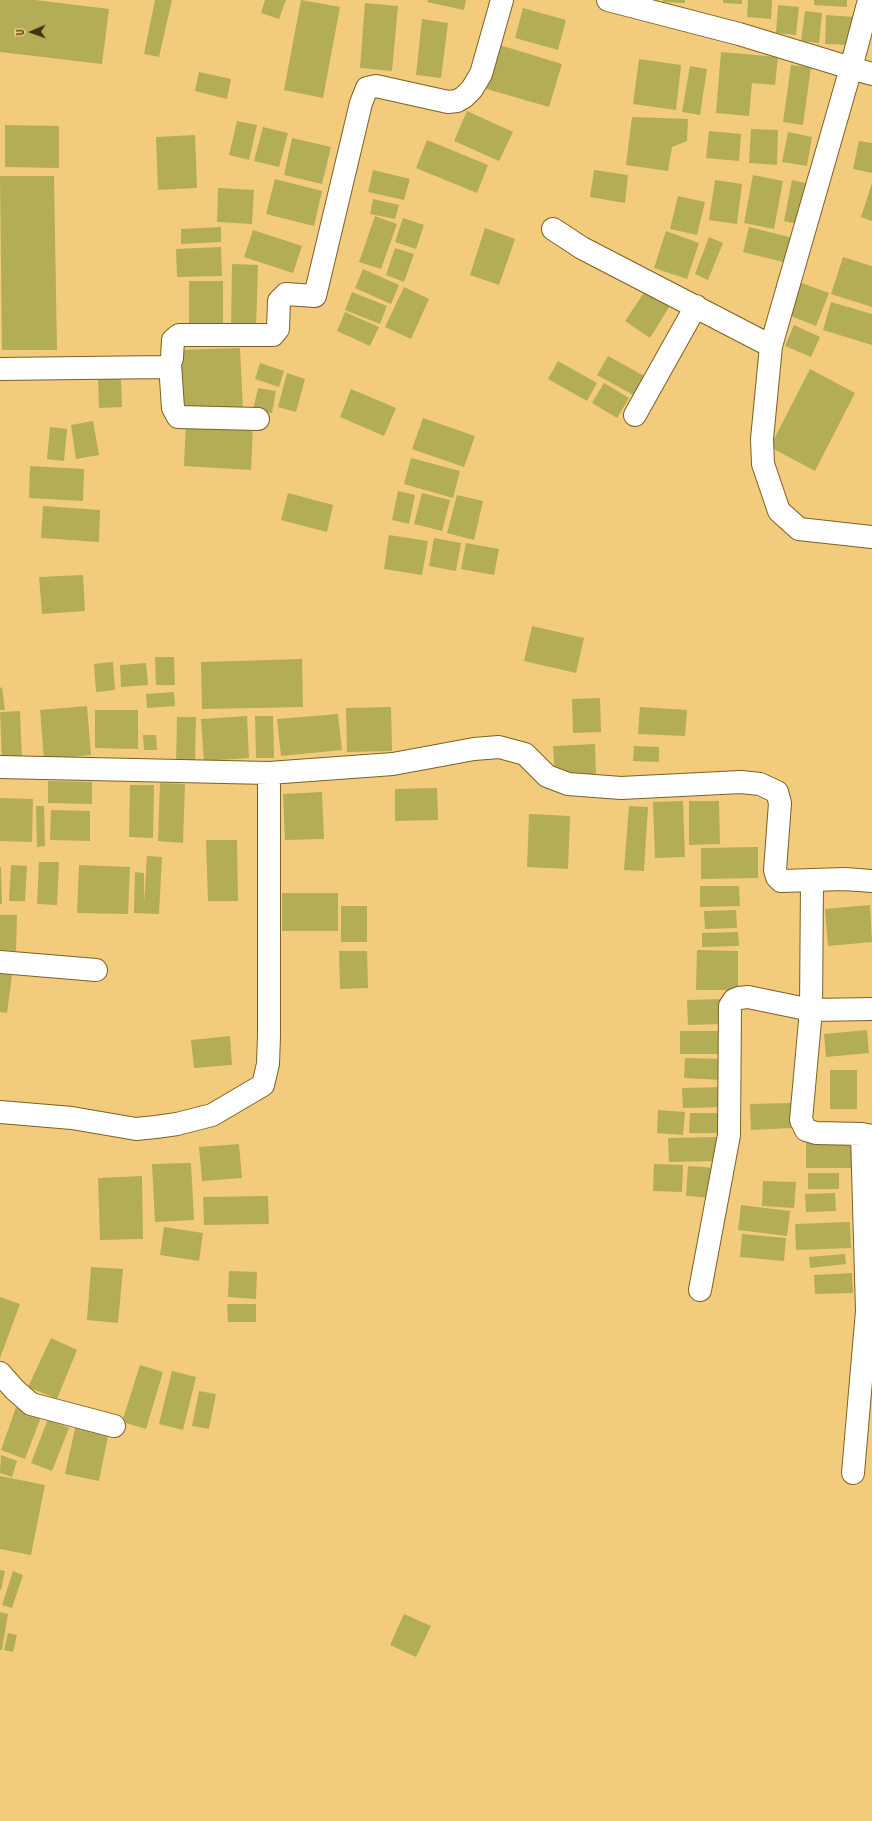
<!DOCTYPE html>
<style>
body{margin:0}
#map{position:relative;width:872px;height:1821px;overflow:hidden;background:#f2cc7c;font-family:"PT Sans Narrow",sans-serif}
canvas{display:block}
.north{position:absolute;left:12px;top:12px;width:40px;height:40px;-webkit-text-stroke:3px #f2cc7c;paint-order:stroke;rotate:268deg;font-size:11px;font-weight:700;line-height:16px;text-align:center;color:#423311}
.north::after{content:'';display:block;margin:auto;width:14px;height:18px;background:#423311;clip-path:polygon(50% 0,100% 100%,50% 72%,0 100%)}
</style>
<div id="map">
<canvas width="872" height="1821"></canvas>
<div class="north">U</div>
</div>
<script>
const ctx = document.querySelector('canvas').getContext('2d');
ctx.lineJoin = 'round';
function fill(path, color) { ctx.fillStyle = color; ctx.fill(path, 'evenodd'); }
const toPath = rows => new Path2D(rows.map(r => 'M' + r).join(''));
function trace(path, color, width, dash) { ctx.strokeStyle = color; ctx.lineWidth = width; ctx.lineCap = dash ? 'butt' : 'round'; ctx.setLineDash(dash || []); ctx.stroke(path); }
fill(toPath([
 [0,0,35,0,109,9,102,64,0,52],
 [155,0,172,0,159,57,144,54],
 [265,0,286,0,279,19,261,13],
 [301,0,340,7,323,98,284,90],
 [428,0,466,0,464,10,427,2],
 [663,0,685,0,685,3,663,2],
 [723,0,742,0,742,4,723,3],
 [748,0,772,0,771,19,747,17],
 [814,0,847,0,847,7,814,5],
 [365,3,398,6,392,71,360,68],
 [778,5,799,7,796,35,776,33],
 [523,8,566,20,558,50,515,38],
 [805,11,822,13,819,43,801,41],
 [826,15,854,17,852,45,825,44],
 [422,19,448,23,441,78,416,75],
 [493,43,562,64,549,107,480,87],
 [721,52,778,57,775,85,752,83,749,116,716,113],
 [639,59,681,65,676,110,633,104],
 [791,65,811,67,803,125,783,122],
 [690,66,707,69,700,115,682,112],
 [199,72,231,79,227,99,195,91],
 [467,111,513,132,499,161,454,141],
 [632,117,688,119,687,141,672,147,668,171,626,165],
 [237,121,257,125,249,160,229,155],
 [5,125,59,126,59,168,5,167],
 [263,127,288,133,279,167,254,161],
 [751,129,778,130,777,165,749,163],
 [709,131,741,134,739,161,706,158],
 [788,132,812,137,807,166,782,162],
 [195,135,197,188,158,190,156,137],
 [292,138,331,147,322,184,284,175],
 [427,140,488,165,477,193,416,168],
 [859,141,872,143,872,173,853,169],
 [373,170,410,179,404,200,368,192],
 [594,170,628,175,625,203,590,197],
 [753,175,783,181,774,229,744,223],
 [0,176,54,176,57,350,2,350],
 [275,179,322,191,314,226,266,214],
 [715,180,742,184,737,224,709,220],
 [792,180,814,185,805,226,784,221],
 [872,183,872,221,861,217],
 [218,188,254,190,252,224,217,222],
 [678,196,705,202,697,235,670,229],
 [373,199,399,205,395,219,370,214],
 [375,216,397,224,381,269,359,262],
 [403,218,424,225,416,249,395,242],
 [221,227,221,242,181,244,181,229],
 [749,227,797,239,791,264,743,252],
 [485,228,515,239,499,285,470,275],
 [253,230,302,246,293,273,244,257],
 [666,231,699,243,687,279,654,268],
 [709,237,723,243,708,280,695,274],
 [221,247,222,276,177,277,176,249],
 [395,248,414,254,404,282,386,275],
 [843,257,872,266,872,307,831,294],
 [232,264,258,265,256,329,231,329],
 [363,269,399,285,391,304,355,288],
 [189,281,223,281,223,329,189,328],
 [799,282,829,293,816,326,786,314],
 [404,287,429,299,411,339,385,327],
 [647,288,671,304,650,338,625,321],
 [352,292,387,306,380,324,345,310],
 [831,302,872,314,872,345,823,330],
 [345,312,379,327,370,346,337,331],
 [794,325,820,337,811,357,785,346],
 [240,348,243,411,180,413,177,350],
 [608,356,648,378,637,397,597,375],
 [558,361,597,383,587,401,548,379],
 [260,363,284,371,279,387,255,379],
 [810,369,855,393,815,471,770,447],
 [287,373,305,379,296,412,278,407],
 [98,378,121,378,122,407,99,408],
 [604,383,629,398,617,418,592,403],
 [258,388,276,391,272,413,253,410],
 [351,389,396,408,384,436,340,417],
 [423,418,475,436,464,467,412,449],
 [186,420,253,423,251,470,184,466],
 [93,421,99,455,76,459,71,425],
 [50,427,67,429,64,461,47,459],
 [411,458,460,471,453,498,404,484],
 [30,466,84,469,83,501,29,498],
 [398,491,415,495,409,524,392,520],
 [288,493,333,505,327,532,281,520],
 [422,493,450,500,442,531,414,524],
 [457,495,483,501,474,540,447,533],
 [43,506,100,510,99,542,41,538],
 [389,535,428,541,422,575,384,569],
 [434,538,461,543,456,571,429,566],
 [466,543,499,549,494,575,461,569],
 [83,575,85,611,42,614,39,577],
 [532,626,584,638,576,673,524,661],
 [155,657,174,657,175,685,156,685],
 [302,659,303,707,202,709,201,662],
 [113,662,115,690,96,692,94,664],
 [146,663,148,685,121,687,120,665],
 [2,687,5,710,0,710,0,688],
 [174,692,175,706,147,708,146,694],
 [600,698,601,732,573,733,572,699],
 [87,706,91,755,44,760,40,710],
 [391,707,392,751,347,752,346,708],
 [640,707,687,710,685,736,638,734],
 [95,710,138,710,138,749,95,748],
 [20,711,22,760,2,760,0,712],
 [338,714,342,750,281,756,277,719],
 [247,716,249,758,204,761,201,719],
 [255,716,273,716,274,758,256,758],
 [177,717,196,717,195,763,176,763],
 [143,735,156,735,157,750,144,750],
 [595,744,596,775,555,777,553,746],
 [634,746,659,747,659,762,633,761],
 [48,781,92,782,92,804,48,803],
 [160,783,185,784,183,843,158,841],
 [130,785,154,785,153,838,129,837],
 [437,788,438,820,395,821,395,789],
 [322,792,324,839,285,840,283,794],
 [0,798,33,799,32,842,0,841],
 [683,801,685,857,655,858,653,802],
 [689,801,719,801,720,844,689,845],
 [36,806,44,806,45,846,37,847],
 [629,806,648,807,644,871,624,870],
 [51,810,90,811,90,841,50,840],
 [529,814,570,816,568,869,527,867],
 [206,840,237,840,238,901,208,901],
 [758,847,758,878,701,879,701,848],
 [147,856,162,857,159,914,134,913,135,872,144,873,144,904],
 [39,862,59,862,57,905,37,904],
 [11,865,27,866,25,901,9,901],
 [79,865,130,867,128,914,77,913],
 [0,867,1,867,2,904,0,904],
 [700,886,739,886,740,906,700,907],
 [282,893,338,893,338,931,282,931],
 [870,905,872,942,828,946,825,909],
 [341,906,367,906,367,942,341,942],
 [736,910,737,928,705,929,704,911],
 [0,915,17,915,16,951,0,950],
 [738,932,739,946,702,947,702,933],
 [697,950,738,951,738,990,696,990],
 [339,951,367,951,368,988,340,989],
 [0,973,12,975,7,1013,0,1012],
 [722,999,723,1024,688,1025,687,1000],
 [867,1030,869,1053,826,1057,824,1034],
 [680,1031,722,1031,722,1054,680,1054],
 [230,1036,232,1065,194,1068,191,1040],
 [685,1058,721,1059,721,1080,684,1078],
 [830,1070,857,1070,857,1109,830,1109],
 [724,1087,725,1107,683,1108,682,1088],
 [791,1103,792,1128,751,1130,750,1104],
 [658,1110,685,1112,683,1135,657,1133],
 [690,1113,721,1113,722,1133,689,1133],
 [718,1137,718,1161,669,1162,668,1138],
 [806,1140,854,1140,854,1168,806,1168],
 [239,1144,242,1178,202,1181,199,1147],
 [191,1163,194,1220,155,1222,152,1164],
 [654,1164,683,1165,682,1192,653,1191],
 [688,1166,716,1168,715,1198,686,1196],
 [808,1173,839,1173,839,1189,808,1189],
 [142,1176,143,1239,100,1240,98,1178],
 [763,1181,796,1182,794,1208,762,1206],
 [835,1193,836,1211,806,1212,805,1194],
 [268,1196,269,1224,204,1225,203,1197],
 [741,1205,790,1211,787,1236,738,1230],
 [850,1222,851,1248,796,1250,795,1224],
 [164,1227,203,1233,199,1261,160,1255],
 [742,1234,786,1238,784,1261,740,1257],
 [845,1254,846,1264,810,1268,809,1257],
 [91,1267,123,1269,118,1323,87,1320],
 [229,1271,257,1272,256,1299,228,1297],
 [852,1273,853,1293,815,1294,814,1275],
 [0,1297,20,1304,0,1358],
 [227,1304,256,1304,256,1322,228,1322],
 [51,1338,77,1350,57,1399,28,1387],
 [140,1365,163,1372,146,1429,122,1422],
 [172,1371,196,1377,183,1430,159,1424],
 [199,1391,216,1394,209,1429,192,1426],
 [16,1407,41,1417,25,1459,1,1450],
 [48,1419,69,1428,52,1471,31,1463],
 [76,1424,109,1431,99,1481,65,1474],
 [1,1455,17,1461,12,1477,0,1473],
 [0,1476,45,1485,31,1555,0,1549],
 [0,1570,5,1571,1,1590,0,1590],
 [13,1571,23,1575,12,1608,2,1605],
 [0,1612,8,1614,2,1650,0,1650],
 [404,1614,431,1626,416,1657,390,1645],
 [8,1633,17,1635,13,1652,4,1650]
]), '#b3ad57');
const minor = toPath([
 [608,0,739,34,851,68,771,346,762,439,763,464,779,511,799,529,872,537],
 [869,0,851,68,872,74],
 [553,229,582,248,771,346],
 [170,364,173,408,178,417,258,419],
 [0,369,163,367,170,364,172,358,173,340,179,335,273,335,278,329,279,301,286,294,315,296,361,103,367,88,376,86,448,102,457,101,464,97,472,89,481,74,502,0],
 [635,415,696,306],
 [0,767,269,773,393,764,474,749,499,747,525,754,547,776,568,784,621,788,741,782,760,784,777,792,780,803,775,870,777,877,781,881,845,879,872,881],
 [0,962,96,970],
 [872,1009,811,1010,801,1120,806,1130,816,1133,862,1134,872,1136],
 [0,1112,72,1118,136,1129,156,1127,177,1124,212,1115,263,1085,268,1064,269,1036,269,773],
 [700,1290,729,1135,730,1006,734,1000,739,998,748,997,811,1010,812,880],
 [0,1373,15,1390,31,1404,114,1426],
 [853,1473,867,1311,862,1134]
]);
trace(minor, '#7c6122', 24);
trace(minor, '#fff', 22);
</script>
